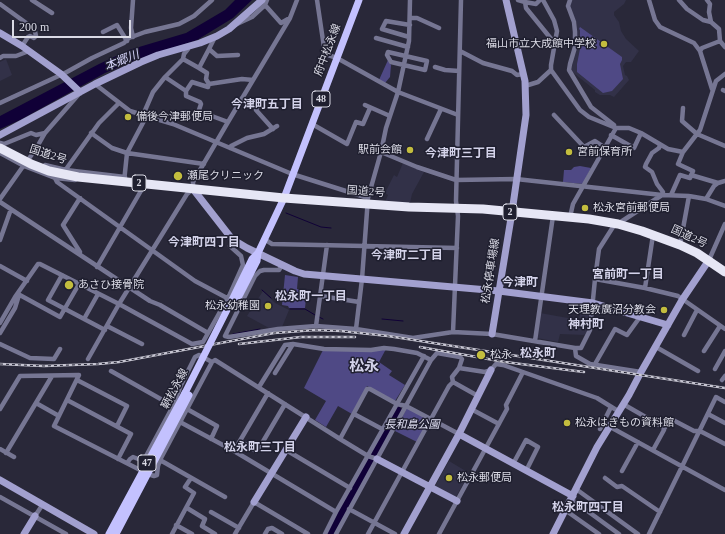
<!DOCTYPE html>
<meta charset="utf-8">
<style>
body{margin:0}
#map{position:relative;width:725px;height:534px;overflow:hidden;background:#292839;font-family:"Times New Roman",serif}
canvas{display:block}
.scale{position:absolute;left:12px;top:20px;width:119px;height:18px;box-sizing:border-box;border:2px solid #dadae5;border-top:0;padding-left:5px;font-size:12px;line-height:14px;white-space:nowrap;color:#dadae5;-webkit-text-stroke:3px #1f1f2f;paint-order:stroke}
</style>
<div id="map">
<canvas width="725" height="534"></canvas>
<div class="scale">200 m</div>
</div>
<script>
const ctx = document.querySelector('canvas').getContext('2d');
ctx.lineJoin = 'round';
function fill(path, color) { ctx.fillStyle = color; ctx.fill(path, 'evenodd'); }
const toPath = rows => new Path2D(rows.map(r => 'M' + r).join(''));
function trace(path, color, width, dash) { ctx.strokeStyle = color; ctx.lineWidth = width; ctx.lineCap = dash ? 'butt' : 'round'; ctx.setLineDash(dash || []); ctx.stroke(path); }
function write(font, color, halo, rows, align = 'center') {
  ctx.font = font + ' "Times New Roman","Noto Sans JP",serif'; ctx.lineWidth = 3; ctx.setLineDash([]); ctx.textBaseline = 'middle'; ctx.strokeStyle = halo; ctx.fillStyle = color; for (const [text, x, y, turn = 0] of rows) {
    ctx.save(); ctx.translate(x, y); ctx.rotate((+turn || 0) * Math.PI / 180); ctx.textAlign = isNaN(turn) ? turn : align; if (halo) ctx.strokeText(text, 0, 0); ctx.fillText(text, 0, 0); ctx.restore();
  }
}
fill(toPath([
 [571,0,626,0,624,4,614,12,614,15,619,22,621,31,626,39,639,51,631,62,626,62,623,66,625,75,627,76,629,80,614,97,610,95,600,95,595,92,595,90,571,71,577,36,577,23,571,12,570,6],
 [6,59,12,75,0,81,0,62],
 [403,163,424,172,412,194,410,203,385,202,388,195,385,193,394,175,397,177],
 [263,291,275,303,289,310,282,327,269,328,247,316],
 [581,312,590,313,589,330,584,335,560,334,558,342,537,338,540,313,579,320],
 [449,461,469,473,456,497,435,486]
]), '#323148');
fill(toPath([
 [580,27,622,57,622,60,620,64,623,79,612,91,603,93,577,72,577,64,580,49,580,30,579,29],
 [388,60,391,65,390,77,385,83,379,80],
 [580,166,591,168,583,184,563,182,564,170,571,170,574,167],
 [285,275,298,277,297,289,307,290,305,308,289,308,288,306,282,305],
 [386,349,379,362,392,371,389,375,405,385,395,401,367,386,352,414,338,406,326,427,315,420,326,401,304,388,323,350],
 [407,408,429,419,417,442,395,431]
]), '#4f4985');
fill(toPath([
 [235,0,252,0,233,18,197,40,138,59,105,73,20,120,0,129,0,116,99,64,129,50,186,33,225,10]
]), '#100037');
trace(toPath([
 [286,213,321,227,331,228],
 [262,290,271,298],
 [290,309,305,309,315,315],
 [319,317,323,319],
 [382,319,403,321],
 [233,334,260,329]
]), '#100037', 1);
trace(toPath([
 [330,534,398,410]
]), '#100037', 7);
trace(toPath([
 [32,0,52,13],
 [133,0,131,28,133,37],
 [267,0,265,5,281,23,288,19],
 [317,0,325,54,337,58,398,92,458,115],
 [410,0,409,41,398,92,386,128,381,152,368,198,362,279,356,329,413,338,453,332,492,334,575,348,576,356,590,364,641,372],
 [518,0,525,2,526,8,552,40,554,45],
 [570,0,568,6,574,22,575,32,575,47,570,64,569,70,591,107,614,125],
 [649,0,655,20,660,27,694,43,700,51,712,89],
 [679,0,687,9,703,20,711,22,719,29,720,41,725,47],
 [707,0,710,4,709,12,711,22],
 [525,2,536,4,540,0],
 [0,4,29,25,34,27,36,36,34,38,30,36,28,37,22,46],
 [410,18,417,18,439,28],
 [237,24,252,17,265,5],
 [103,32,117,25,127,41],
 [409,37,382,29,386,21,410,25],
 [213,38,214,39,209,49,217,56,238,55],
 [376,38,408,47],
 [460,51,483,63,512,71,517,75,523,74],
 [700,51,702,48,720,41],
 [388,52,427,61,425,70,391,62,387,55,388,52],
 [0,58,3,56,16,56,29,51],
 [183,59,199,68,209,49],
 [435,67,445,70,459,71],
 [551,70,580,110,589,117,616,128,629,128,641,133,668,149,683,152,700,130,716,81,725,74],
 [165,77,186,91,192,82,208,87,209,84,206,79,207,73,199,68],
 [95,84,130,111,173,124,292,174,368,198],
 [209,84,242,79,253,80],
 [525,86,538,82,551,70,551,65,557,31,554,20,543,0],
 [723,90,725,91],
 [186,91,186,96,200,102,201,104,199,110,201,112,228,122,290,18,297,0],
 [242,98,257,108,256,110,273,129],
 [0,103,65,73,92,58,124,43,129,38,145,32,179,24,194,16,212,0],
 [365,105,390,116],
 [683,108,682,121,697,134,725,146],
 [554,115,584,147,595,141,604,147],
 [228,122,193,182,193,189,187,194,119,304,192,344,203,342,230,294,243,265,241,256,230,246,232,239],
 [312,124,347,144,356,122,363,124,370,108],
 [91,133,112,148,127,153,204,164],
 [611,135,634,148,641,133],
 [427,139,441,109],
 [0,143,4,144,31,133,36,135,45,133],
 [660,145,659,148,652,153,646,164,645,167,652,172,657,184,663,192,662,195],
 [230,148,231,146,247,138,264,134,277,126],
 [381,152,417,167,456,180,516,179,662,195,689,196,706,199,725,206],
 [0,153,24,166,55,178,75,180],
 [28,160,37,147,45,133,79,94],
 [45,165,66,170,125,177],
 [64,172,99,123,119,103],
 [691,175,718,183],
 [55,178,57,182,195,281,227,298],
 [124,182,127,153,145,119,143,115,153,92,165,77,183,59,184,54,188,49,188,47],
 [671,195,680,175,690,178,693,171,678,164,683,152],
 [0,199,24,165],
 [706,199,714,186,718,183,725,181],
 [0,202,150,301,160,305,208,333],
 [570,217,573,204,616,128],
 [264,239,272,244,457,248],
 [0,240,11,209],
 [680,245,689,196],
 [79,254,80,252,63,225,80,198],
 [709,260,725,224],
 [282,265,279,270,264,270,260,271,255,276,225,336,229,337,278,329,316,326,356,329],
 [0,266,27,281],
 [97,267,142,189,141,184],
 [62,275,48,300,105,330],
 [595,279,645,288,678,296,725,329],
 [645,288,653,235],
 [18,294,60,317,79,284],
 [321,296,359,302],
 [84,319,98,294],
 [0,323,15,297,38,264,40,264,119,304,88,359],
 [107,326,142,344],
 [316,326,327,245],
 [453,332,458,216,456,201,461,0],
 [0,333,15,308,19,295],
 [684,335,697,310],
 [535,341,553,216],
 [0,344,30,358,54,359,60,349],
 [656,347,698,371],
 [575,348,581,348,590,330,595,279,599,249,613,227,662,195],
 [704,351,720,326],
 [595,364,615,329,627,335,640,317],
 [715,369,725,351],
 [111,371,173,406],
 [275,373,293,344],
 [77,380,127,406,117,426],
 [722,380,725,376],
 [259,387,285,345,293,344,324,349,371,350,384,348,394,349,417,353,431,360],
 [478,396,453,382,452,377,459,368,485,372,491,370,496,364,503,365,597,398,618,411],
 [67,400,131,434,118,459],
 [36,403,59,416],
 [623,404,663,427,664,430,653,450],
 [0,409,20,376,79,375,54,426,148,474,154,476,157,475,158,466,160,460,212,362],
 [187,409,217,426,211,439],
 [471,409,499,424],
 [354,414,382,429],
 [708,414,725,423],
 [180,422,234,451,336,512],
 [603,423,725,490],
 [600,429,611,407],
 [664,429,671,419,694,431,700,431,725,444],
 [340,439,367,389,370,389,397,404,406,406,459,434],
 [240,441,256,451,258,450,285,404],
 [0,449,14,457],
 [286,450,350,488],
 [234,451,268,393],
 [6,453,52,376],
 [160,460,225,497],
 [127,463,130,459,133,457,141,460,145,458,173,406,181,385,195,357,199,355,212,362,215,360,340,439,368,456,377,459],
 [513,464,526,440,538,447,526,471],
 [622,471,638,442],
 [605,478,617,487,622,486,660,512],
 [576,489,638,534],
 [0,497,66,534],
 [571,499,619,534],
 [187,508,205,519,202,526,215,534],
 [349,509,395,534],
 [565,510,599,534],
 [211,512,239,528],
 [35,516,43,504],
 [176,525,192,534],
 [172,534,194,493,185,487,191,478],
 [235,534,254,502,308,534],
 [265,534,268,529,272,528,282,534],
 [325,534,336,512,424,356],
 [336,534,431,360,437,353,460,357,462,359,459,368],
 [368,534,449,386,453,382],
 [439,534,507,409,506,405,523,372],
 [649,534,716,397,725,402]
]), '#767693', 4.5);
trace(toPath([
 [0,33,22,46,61,74,80,92],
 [0,135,95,84,141,62,158,55,200,43,217,36,229,29,262,0],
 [193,189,232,239,247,248,295,271,304,274,499,291,593,303,668,325],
 [492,334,512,212,526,115,525,81,506,0],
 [459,434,573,496],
 [377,459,457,501],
 [0,480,94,534],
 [254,502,306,417],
 [24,534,35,516],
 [404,534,459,434,491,370],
 [553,534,597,447,629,395,641,372,682,300,709,260]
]), '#a2a0cf', 7);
trace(toPath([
 [230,304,252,259,258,253],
 [234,306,257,261,258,253,284,198,359,0],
 [109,534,185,393],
 [116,534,189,395]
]), '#c3c1fe', 7);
trace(toPath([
 [0,148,31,164,49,171,78,177,284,198,409,207,483,209,589,219,618,224,642,231,680,245,697,253,725,272]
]), '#e6e6f5', 9);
const rail = toPath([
 [239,344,301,337,355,337],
 [420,347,505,362,584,372],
 [0,364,44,366,98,364,119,362,274,333,315,330,341,331,388,336,725,388]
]);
trace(rail, '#c7c6d2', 2.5);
trace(rail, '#1f1f2f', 1, [3]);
trace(toPath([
 [185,393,230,304]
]), '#c3c1fe', 7);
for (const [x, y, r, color] of [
 [604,44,4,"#c3bd3e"],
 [128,117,4,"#c3bd3e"],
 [410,150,4,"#c3bd3e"],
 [569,152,4,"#c3bd3e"],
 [178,176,5,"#c3bd3e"],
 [585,208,4,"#c3bd3e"],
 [69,285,5,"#c3bd3e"],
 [268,306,4,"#c3bd3e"],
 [664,310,4,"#c3bd3e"],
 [481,355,5,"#c3bd3e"],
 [567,423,4,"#c3bd3e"],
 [449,478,4,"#c3bd3e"]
]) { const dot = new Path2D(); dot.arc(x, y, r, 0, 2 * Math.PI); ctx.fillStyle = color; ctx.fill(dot); trace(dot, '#1f1f2f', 1.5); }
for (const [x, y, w] of [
 [321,99,18],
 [139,183,14],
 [510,212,14],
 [147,463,18]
]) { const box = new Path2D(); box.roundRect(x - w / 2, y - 8, w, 16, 3); ctx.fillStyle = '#1f1f2f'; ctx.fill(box); trace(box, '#dadae5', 1); }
write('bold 10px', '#dadae5', null, [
 ["48",321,99],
 ["2",139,183],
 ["2",510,212],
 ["47",147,463]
]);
write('11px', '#dadae5', '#1f1f2f', [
 ["福山市立大成館中学校",596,44,"right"],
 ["備後今津郵便局",136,117],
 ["駅前会館",402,150,"right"],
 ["宮前保育所",577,152],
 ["瀬尾クリニック",187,176],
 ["松永宮前郵便局",593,208],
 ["あさひ接骨院",78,285],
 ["松永幼稚園",260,306,"right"],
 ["天理教廣沼分教会",656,310,"right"],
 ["松永",490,355],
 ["松永はきもの資料館",575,423],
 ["松永郵便局",457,478]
], 'left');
write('11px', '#dadae5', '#1f1f2f', [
 ["府中松永線",328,50,-69],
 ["国道2号",48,155,18],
 ["国道2号",366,192,4],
 ["国道2号",689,237,25],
 ["松永停車場線",491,271,-81],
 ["鞆松永線",175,389,-62]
]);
write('italic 11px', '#e0e0f3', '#1f1f2f', [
 ["長和島公園",412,425]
]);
write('italic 12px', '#d5d4fa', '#1f1f2f', [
 ["本郷川",122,61,-22]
]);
write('bold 12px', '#d3d2e9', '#1f1f2f', [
 ["今津町五丁目",267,105],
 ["今津町三丁目",461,154],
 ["今津町四丁目",204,243],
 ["今津町二丁目",407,256],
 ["宮前町一丁目",628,275],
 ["今津町",520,283],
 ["松永町一丁目",311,297],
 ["神村町",586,325],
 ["松永町",538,354],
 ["松永町三丁目",260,448],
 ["松永町四丁目",588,508]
]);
write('bold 15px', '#d3d2e9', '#1f1f2f', [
 ["松永",364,367]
]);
</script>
